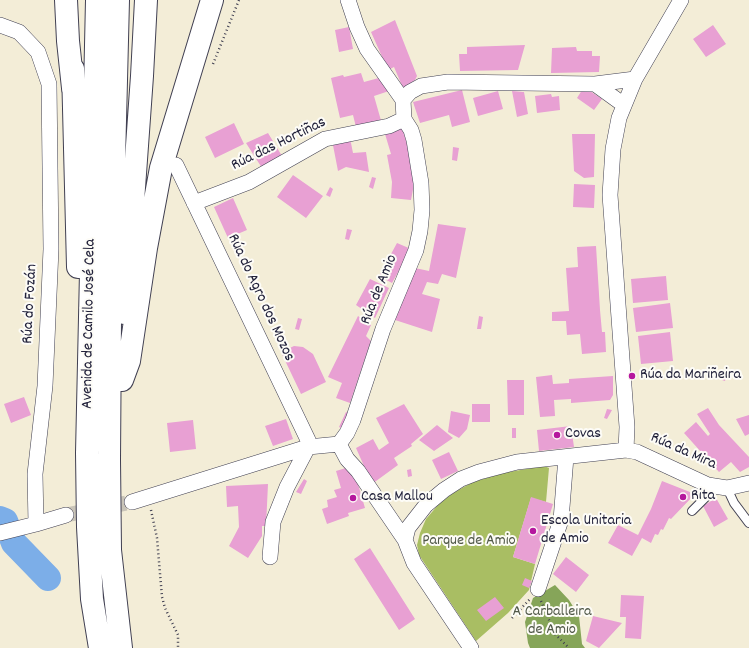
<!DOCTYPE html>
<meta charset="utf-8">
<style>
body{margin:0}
canvas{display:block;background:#f3edd7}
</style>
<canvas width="749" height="648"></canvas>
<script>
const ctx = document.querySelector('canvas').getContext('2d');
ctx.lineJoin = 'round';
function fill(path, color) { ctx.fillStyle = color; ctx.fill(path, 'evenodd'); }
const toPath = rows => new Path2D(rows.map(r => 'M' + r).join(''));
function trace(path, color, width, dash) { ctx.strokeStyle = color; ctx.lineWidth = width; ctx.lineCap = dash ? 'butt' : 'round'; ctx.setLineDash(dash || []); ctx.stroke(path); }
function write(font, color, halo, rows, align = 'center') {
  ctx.font = font + ' Dekko,sans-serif'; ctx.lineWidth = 4; ctx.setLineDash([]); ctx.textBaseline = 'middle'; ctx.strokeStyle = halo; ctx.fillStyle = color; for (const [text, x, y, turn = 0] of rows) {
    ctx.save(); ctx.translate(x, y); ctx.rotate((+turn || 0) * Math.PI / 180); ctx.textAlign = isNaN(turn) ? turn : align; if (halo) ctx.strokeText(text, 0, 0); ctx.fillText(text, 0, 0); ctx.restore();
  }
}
fill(toPath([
 [544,466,549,468,546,502,531,498,513,557,535,564,529,590,508,613,476,641,419,555,417,545,420,533,426,519,438,505,453,493,473,482,503,473]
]), '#a9be63');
fill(toPath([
 [555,585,569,600,579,616,582,644,585,648,530,648,528,643,525,622,533,598]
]), '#86a559');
trace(toPath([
 [0,519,5,521,14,543,48,578]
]), '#7caee8', 26);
fill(toPath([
 [395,20,417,76,415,80,403,88,394,67,388,70,371,32],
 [713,25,726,44,706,57,693,39],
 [349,27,353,49,339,52,335,30],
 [525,45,518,70,460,71,459,54,467,54,467,47],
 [576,47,577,51,592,51,592,56,600,56,599,72,551,73,552,48],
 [361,73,364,82,386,76,389,91,374,96,382,124,356,127,353,115,340,118,331,78,343,75,344,77],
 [584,87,602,99,594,110,577,98],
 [462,90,470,122,452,127,449,115,420,123,413,102],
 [498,91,503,109,478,116,473,98],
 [512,91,524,92,528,114,517,117],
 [551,94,552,97,559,96,560,110,537,113,535,96],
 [234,123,244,144,215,158,205,137],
 [398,125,403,130,408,148,414,184,411,200,391,198,392,182,387,155,391,154,385,134],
 [268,133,282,156,262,168,246,143],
 [572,134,595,134,594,177,584,178,574,171],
 [350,138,353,153,366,152,369,172,346,167,338,171,332,140],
 [453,147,459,148,457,161,452,160],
 [293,175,323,196,306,218,277,197],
 [372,177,376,178,373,189,369,187],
 [574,184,595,185,594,208,573,207],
 [330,187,333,189,330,197,326,195],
 [233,198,247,230,228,238,214,207],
 [438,224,466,228,456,278,442,274,438,284,427,282,422,294,440,299,432,332,395,320,415,268,429,271],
 [347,229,352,230,349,240,345,239],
 [397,243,411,249,392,283,379,276],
 [596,246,600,310,602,332,605,332,606,352,582,354,580,334,567,335,566,321,552,321,552,312,569,311,566,268,578,267,577,247],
 [666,276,668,300,633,303,631,279],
 [370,279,389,288,375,318,356,305],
 [670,303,673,328,636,332,633,308],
 [358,316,371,325,366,336,371,341,350,403,336,398,342,383,328,377],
 [479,316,483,317,481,329,477,329],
 [298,318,302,319,299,330,295,329],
 [670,332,673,361,641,364,638,336],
 [294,346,303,347,313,354,326,382,301,394,281,352],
 [724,373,727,373,725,381,722,380],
 [552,375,553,384,569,383,569,391,569,379,613,376,613,395,610,400,571,403,571,399,554,400,555,416,540,417,536,377],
 [507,380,524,380,524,415,508,415],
 [24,397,31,415,11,423,4,404],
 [404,404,423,434,411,444,412,446,394,458,398,465,372,484,356,448,373,439,379,450,389,443,376,418],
 [472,404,490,404,490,422,472,422],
 [708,408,719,425,749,457,749,467,740,472,731,462,719,472,684,433,696,422,708,436,710,434,697,414],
 [607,409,612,410,607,419,604,418],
 [451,411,470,415,467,429,459,438,448,432],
 [346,412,350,413,343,429,339,427],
 [749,415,749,434,745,436,736,419],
 [286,419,293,439,273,446,265,426],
 [193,420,196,449,170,452,167,423],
 [437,425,453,438,434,451,419,440],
 [571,426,574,447,539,451,537,430],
 [512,428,516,428,516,438,512,438],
 [449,452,458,471,441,479,432,460],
 [349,467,358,484,365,508,348,513,349,516,327,524,322,509,328,507,327,500,337,497,334,490,341,488,336,471],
 [411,469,412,476,408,477,407,470],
 [304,479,307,481,301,494,296,492],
 [662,481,695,494,671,519,669,518,663,530,661,529,658,535,655,534,651,543,642,538,632,556,608,543,618,525,638,535,651,509],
 [268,484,266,526,262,526,262,536,248,558,229,546,239,527,238,506,227,507,226,486],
 [531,497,553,504,535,564,513,557],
 [716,498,728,519,714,527,703,506],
 [370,548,415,619,399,630,354,559],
 [566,557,589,575,576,592,553,574],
 [525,578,532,581,529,588,522,585],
 [621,595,644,596,641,639,625,638,626,617,620,617],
 [495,597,504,608,486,621,477,610],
 [593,616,622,623,599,648,586,641]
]), '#e8a0d3');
trace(toPath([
 [66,515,132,502]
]), '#c9c4b8', 15, [15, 8]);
const service = toPath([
 [727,488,734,503,749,523],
 [692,511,708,495,713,486]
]);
const minor = toPath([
 [348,0,357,27,367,49,403,100],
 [0,25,19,32,38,52,49,84,51,249,45,386,35,474,36,524,66,515],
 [595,84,624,105],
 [176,165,308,440,308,447,287,487,273,522,270,557],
 [194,203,249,182,325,139,389,126,404,119],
 [339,444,347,433,353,420,383,329,416,250,420,231,422,210,421,183,414,140,411,130,404,119,403,100,410,92,421,86,448,82,595,84,635,79],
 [339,444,347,459,358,471,405,540,414,563,471,648],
 [626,450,627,427,610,195,613,149,619,118,635,79,681,0],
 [132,502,308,447,339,444],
 [0,533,36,524],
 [405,540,408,528,426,505,444,490,461,479,479,472,517,462,626,450,637,452,708,485,727,488,749,483],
 [538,589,561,520,566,457]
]);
const trunk = toPath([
 [97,0,87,453,88,527,92,599,100,648],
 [118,0,110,321,109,460,110,550,121,648],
 [73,69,78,267],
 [125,313,142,76,146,0],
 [122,380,129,361,146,248,161,168,212,0]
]);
const motorway = toPath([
 [66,0,68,41,73,88]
]);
trace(service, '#414052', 10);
trace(minor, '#414052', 16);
trace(trunk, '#414052', 24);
trace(motorway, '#414052', 24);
trace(toPath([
 [213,64,239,0],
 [151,510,157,538,162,597,165,608,178,635,178,648],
 [541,601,555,634,569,648],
 [512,618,530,599]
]), '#414052', 2.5, [1, 3]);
trace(service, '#fff', 8);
trace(minor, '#fff', 15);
trace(trunk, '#fff', 22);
trace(motorway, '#fff', 22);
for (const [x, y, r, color] of [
 [632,376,4,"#b5179e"],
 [557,435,4,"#b5179e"],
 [683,497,4,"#b5179e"],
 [353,498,4,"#b5179e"],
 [533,531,4,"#b5179e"]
]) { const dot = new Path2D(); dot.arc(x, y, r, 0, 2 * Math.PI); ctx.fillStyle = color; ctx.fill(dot); trace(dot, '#fdfcf7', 1.5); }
write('16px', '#22223b', '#fdfcf7', [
 ["Rúa das Hortiñas",279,145,-26],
 ["Rúa de Amio",380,290,-68],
 ["Rúa do Agro dos Mozos",260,298,65],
 ["Rúa do Fozán",31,304,-87],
 ["Avenida de Camilo José Cela",90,324,-89],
 ["Rúa da Mira",683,452,24]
]);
write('16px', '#22223b', '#fdfcf7', [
 ["Rúa da Mariñeira",640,376],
 ["Covas",565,435],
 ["Rita",691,497],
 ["Casa Mallou",361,498],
 ["Escola Unitaria",541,522],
 ["de Amio",541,540]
], 'left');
write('16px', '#515949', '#fdfcf7', [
 ["Parque de Amio",469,542],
 ["A Carballeira",552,613],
 ["de Amio",552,631]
]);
</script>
